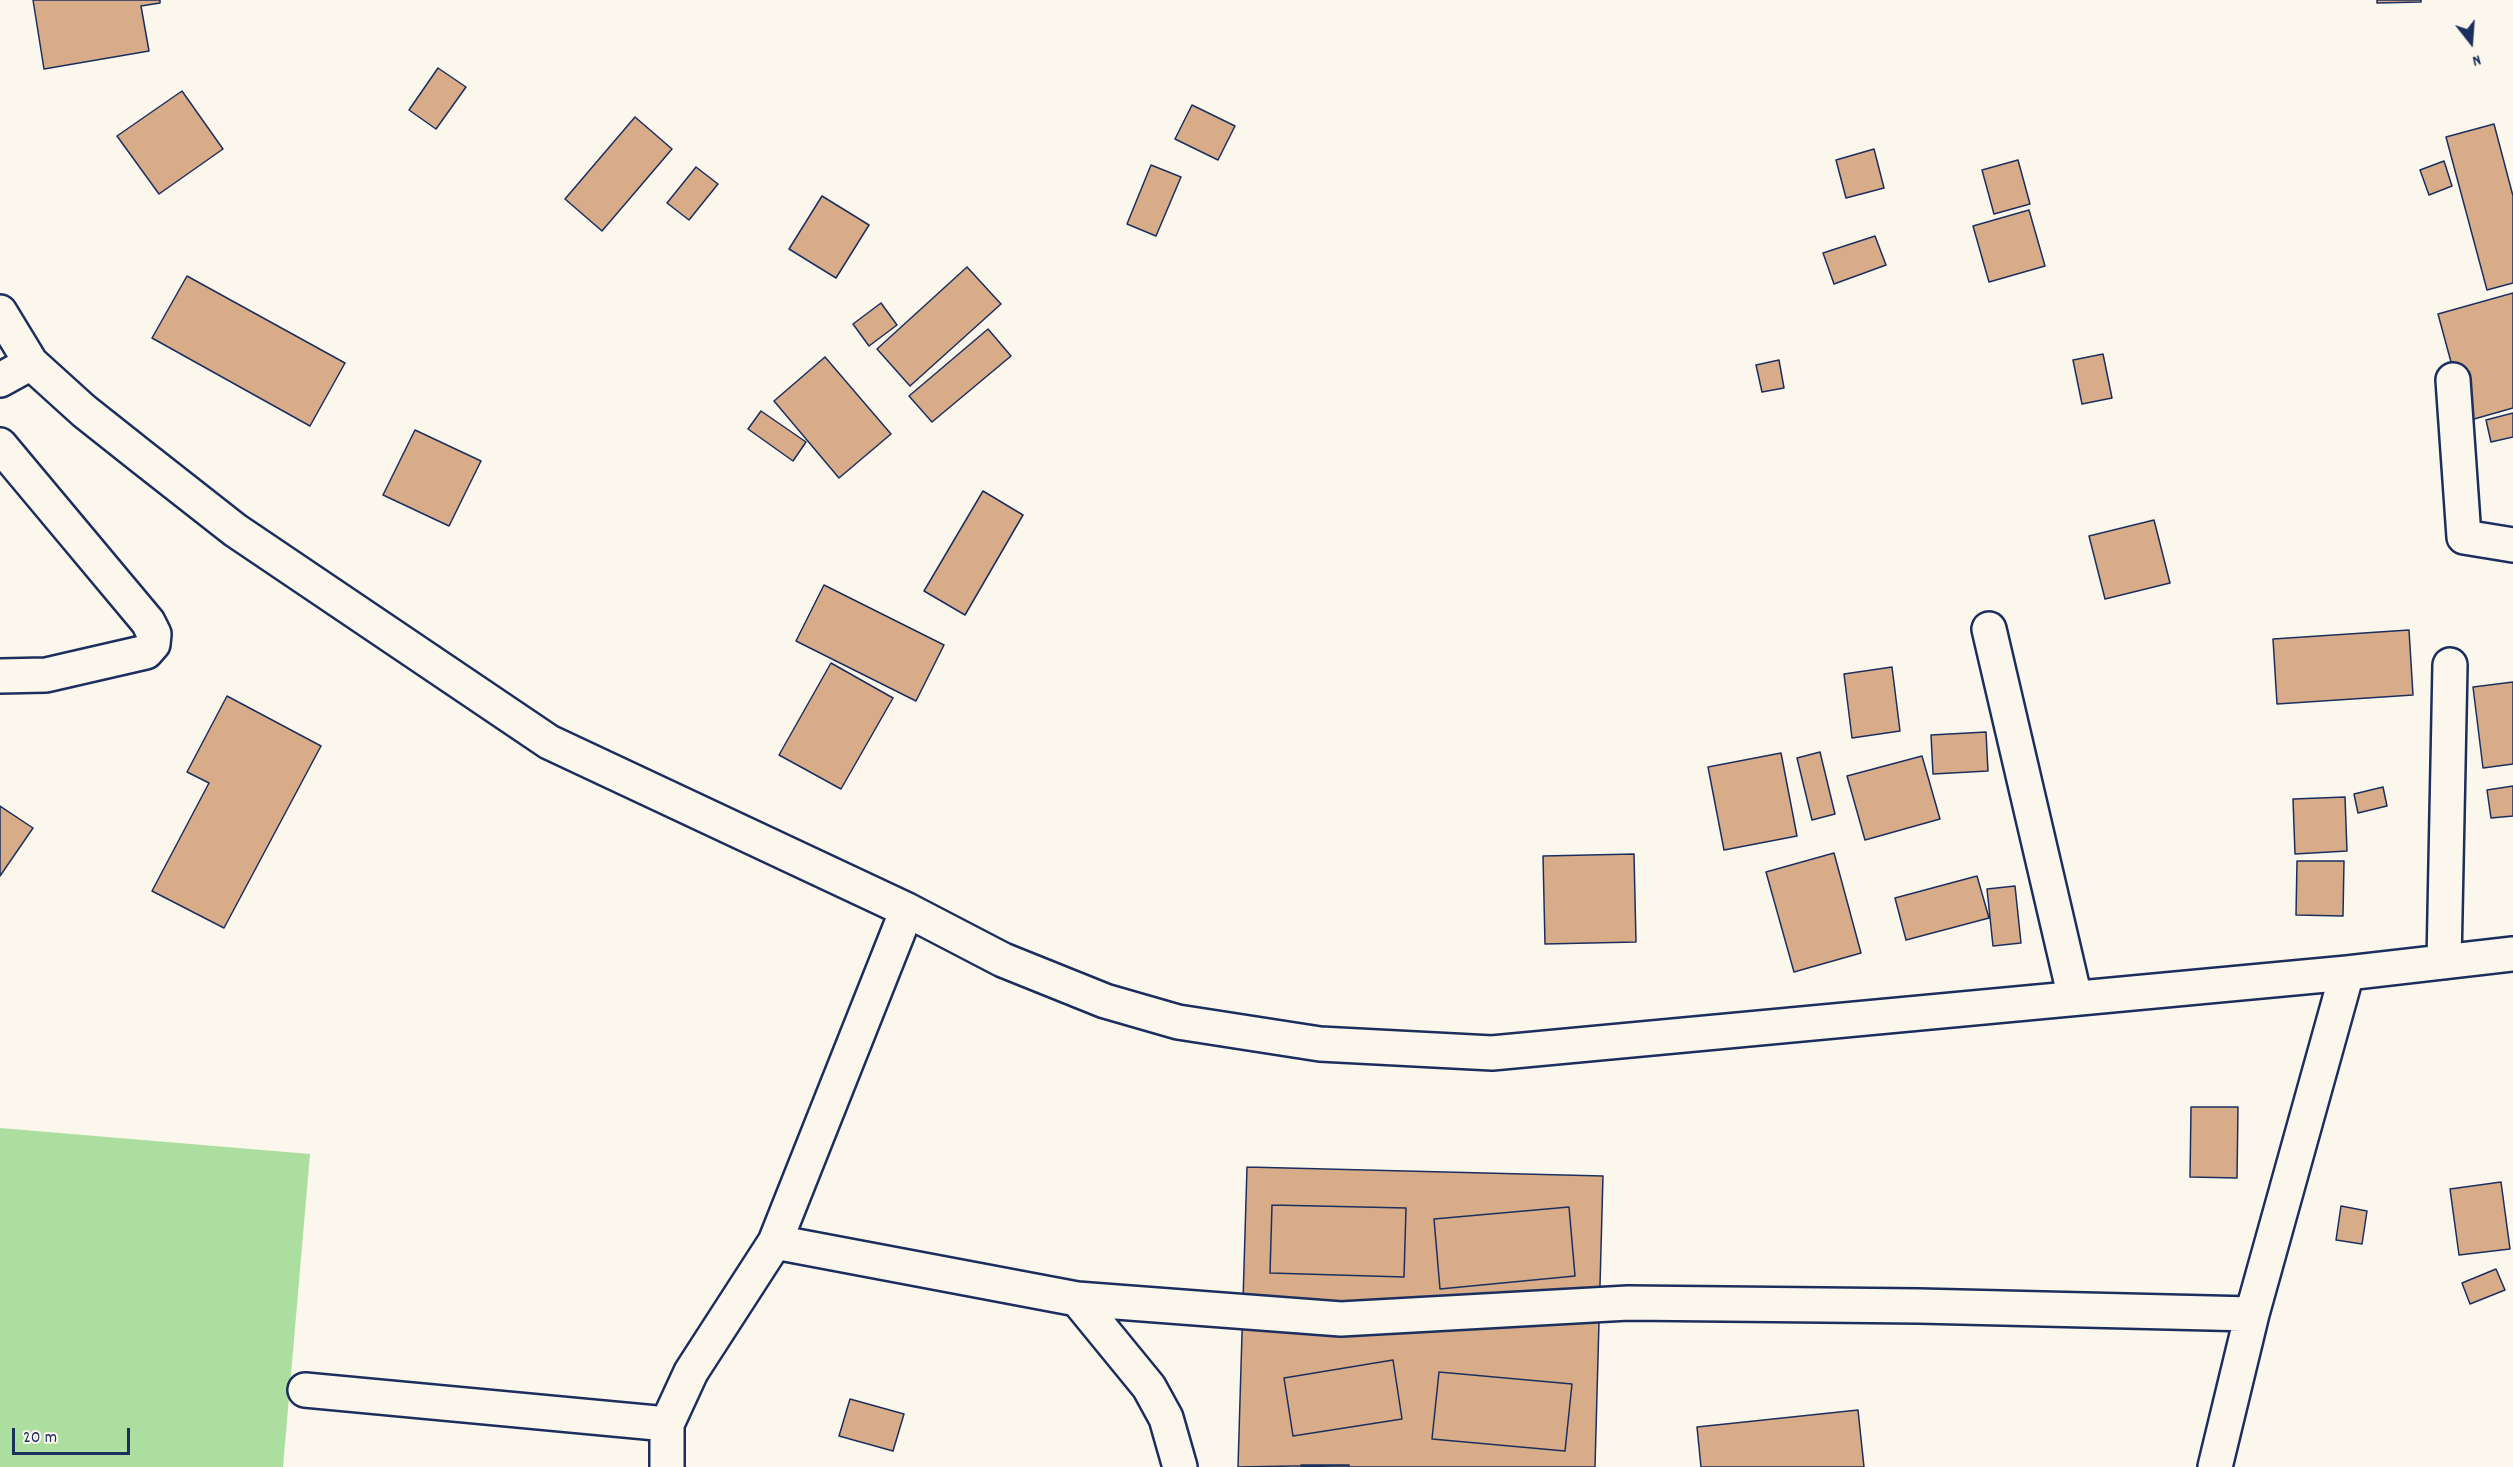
<!DOCTYPE html>
<style>
body{margin:0}
#map{position:relative;width:2513px;height:1467px;overflow:hidden;background:#fbf7ec;font-family:Dekko,sans-serif}
canvas{display:block}
.north{position:absolute;left:2441px;top:12px;width:60px;height:60px;-webkit-text-stroke:4px #fbf7ec;paint-order:stroke;rotate:163deg;font-size:16px;font-weight:700;line-height:24px;text-align:center;color:#1b2f5e}
.north::after{content:'';display:block;margin:auto;width:21px;height:27px;background:#1b2f5e;clip-path:polygon(50% 0,100% 100%,50% 72%,0 100%)}
.scale{position:absolute;left:12px;top:1428px;width:118px;height:27px;box-sizing:border-box;border:3px solid #1b2f5e;border-top:0;padding-left:8px;font-size:18px;line-height:21px;white-space:nowrap;color:#1b2f5e;-webkit-text-stroke:4px #fbf7ec;paint-order:stroke}
</style>
<div id="map">
<canvas width="2513" height="1467"></canvas>
<div class="north">N</div>
<div class="scale">20 m</div>
</div>
<script>
const ctx = document.querySelector('canvas').getContext('2d');
ctx.lineJoin = 'round';
function fill(path, color) { ctx.fillStyle = color; ctx.fill(path, 'evenodd'); }
const toPath = rows => new Path2D(rows.map(r => 'M' + r).join(''));
function trace(path, color, width, dash) { ctx.strokeStyle = color; ctx.lineWidth = width; ctx.lineCap = dash ? 'butt' : 'round'; ctx.setLineDash(dash || []); ctx.stroke(path); }
fill(toPath([
 [0,1128,310,1154,283,1467,0,1467]
]), '#acdea0');
const building = toPath([
 [33,0,160,0,160,3,141,6,149,51,44,69,33,0],
 [2377,0,2421,0,2421,2,2377,3,2377,0],
 [438,68,466,87,436,129,409,110,438,68],
 [182,91,223,149,159,194,117,136,182,91],
 [1192,105,1235,126,1218,160,1175,139,1192,105],
 [635,117,672,149,602,231,565,199,635,117],
 [2494,124,2513,196,2513,283,2487,290,2446,137,2494,124],
 [1874,149,1884,188,1846,198,1836,160,1874,149],
 [2018,160,2030,204,1994,214,1982,170,2018,160],
 [2444,161,2452,186,2429,195,2420,170,2444,161],
 [1151,165,1181,177,1156,236,1127,224,1151,165],
 [696,167,718,184,689,220,667,203,696,167],
 [822,196,869,225,836,278,789,249,822,196],
 [2029,210,2045,266,1989,282,1973,226,2029,210],
 [1875,236,1886,265,1834,284,1823,253,1875,236],
 [967,267,1001,304,910,386,877,349,967,267],
 [187,276,345,363,310,426,152,338,187,276],
 [2513,293,2513,408,2467,421,2438,314,2513,293],
 [881,303,897,325,869,346,853,324,881,303],
 [988,329,1011,356,932,422,909,396,988,329],
 [2103,354,2112,398,2082,404,2073,360,2103,354],
 [825,357,891,434,839,478,774,401,825,357],
 [1779,360,1784,388,1762,392,1756,365,1779,360],
 [761,411,806,442,793,461,748,429,761,411],
 [2513,413,2513,437,2491,442,2486,420,2513,413],
 [415,430,481,461,449,526,383,495,415,430],
 [983,491,1023,515,965,615,924,591,983,491],
 [2154,520,2170,583,2105,599,2089,536,2154,520],
 [824,585,944,645,916,701,796,641,824,585],
 [2409,630,2413,695,2277,704,2273,639,2409,630],
 [831,663,893,698,841,789,779,755,831,663],
 [1892,667,1900,731,1852,738,1844,674,1892,667],
 [2513,682,2513,764,2483,768,2473,687,2513,682],
 [227,696,321,746,224,928,152,891,209,783,187,772,227,696],
 [1986,732,1988,771,1933,774,1931,735,1986,732],
 [1820,752,1835,814,1812,820,1797,758,1820,752],
 [1781,753,1797,836,1724,850,1708,767,1781,753],
 [1922,756,1940,819,1865,840,1847,776,1922,756],
 [2513,786,2513,816,2491,818,2487,790,2513,786],
 [2383,787,2387,806,2358,813,2354,794,2383,787],
 [2345,797,2347,851,2295,854,2293,799,2345,797],
 [0,806,33,828,0,876,0,806],
 [1834,853,1861,953,1794,972,1766,872,1834,853],
 [1634,854,1636,942,1545,944,1543,856,1634,854],
 [2297,861,2344,861,2343,916,2296,915,2297,861],
 [1977,876,1989,918,1906,940,1895,898,1977,876],
 [2015,886,2021,943,1993,946,1987,889,2015,886],
 [2191,1107,2238,1107,2237,1178,2190,1177,2191,1107],
 [1247,1167,1603,1176,1595,1467,1349,1467,1349,1465,1238,1467,1247,1167],
 [1272,1205,1406,1208,1404,1277,1270,1273,1272,1205],
 [1569,1207,1575,1276,1440,1289,1434,1219,1569,1207],
 [1393,1360,1402,1419,1293,1436,1284,1378,1393,1360],
 [1439,1372,1572,1384,1565,1451,1432,1439,1439,1372],
 [2501,1182,2510,1249,2459,1255,2450,1189,2501,1182],
 [1272,1205,1406,1208,1404,1277,1270,1273,1272,1205],
 [2341,1206,2367,1211,2362,1244,2336,1240,2341,1206],
 [1569,1207,1575,1276,1440,1289,1434,1219,1569,1207],
 [2496,1269,2505,1290,2470,1304,2462,1283,2496,1269],
 [1393,1360,1402,1419,1293,1436,1284,1378,1393,1360],
 [1439,1372,1572,1384,1565,1451,1432,1439,1439,1372],
 [850,1399,904,1414,893,1451,839,1436,850,1399],
 [1858,1410,1864,1467,1701,1467,1697,1427,1858,1410],
 [1301,1465,1349,1465,1349,1467,1301,1467,1301,1465]
]);
fill(building, '#d8ab89');
trace(building, '#1b2f5e', 1.5);
const minor = toPath([
 [0,312,31,363,84,411,142,457,235,530,549,742,907,910,1003,960,1105,1001,1178,1022,1320,1044,1492,1053,2347,973,2513,954],
 [0,380,31,363],
 [2453,380,2464,537,2513,545],
 [0,445,148,622,154,634,153,644,146,652,46,675,0,676],
 [1989,629,2075,998],
 [2444,962,2450,665],
 [775,1242,1077,1299,1341,1319,1628,1303,1919,1306,2252,1314],
 [1077,1299,1149,1387,1166,1418,1180,1467],
 [305,1390,667,1424],
 [667,1467,667,1424,691,1372,775,1242,907,910],
 [2215,1467,2252,1314,2347,973]
]);
trace(minor, '#1b2f5e', 38);
trace(minor, '#fbf7ec', 33);
</script>
